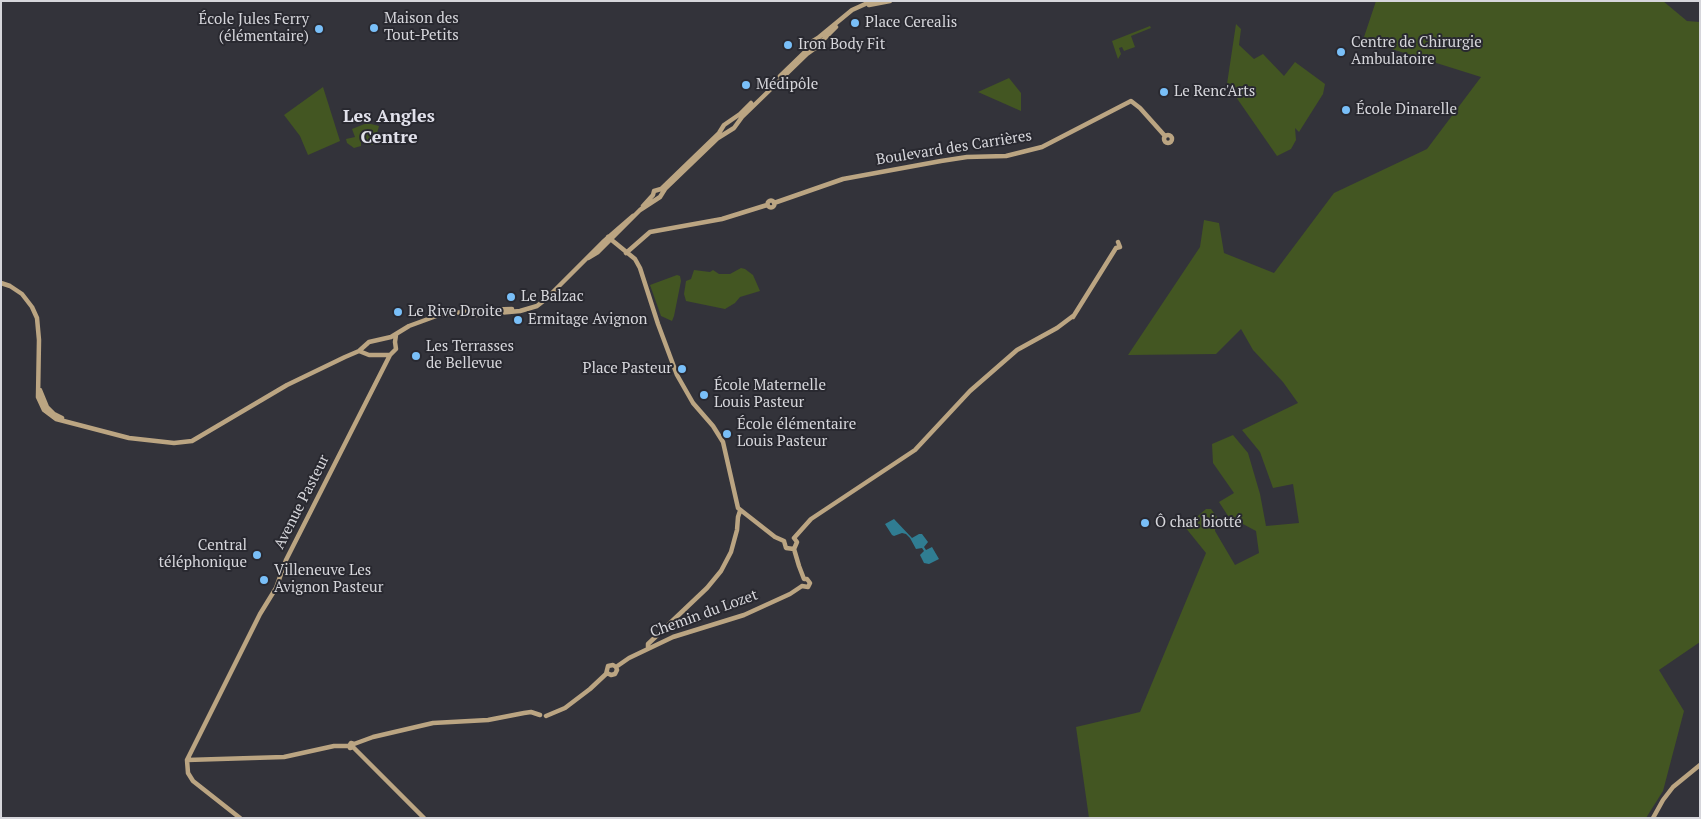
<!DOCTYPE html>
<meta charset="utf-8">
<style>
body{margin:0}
#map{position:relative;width:1701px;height:819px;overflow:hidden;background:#33333a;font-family:"PT Serif",serif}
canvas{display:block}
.frame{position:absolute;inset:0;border:2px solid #d6d6db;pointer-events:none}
</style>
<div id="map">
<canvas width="1701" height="819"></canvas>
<div class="frame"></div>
</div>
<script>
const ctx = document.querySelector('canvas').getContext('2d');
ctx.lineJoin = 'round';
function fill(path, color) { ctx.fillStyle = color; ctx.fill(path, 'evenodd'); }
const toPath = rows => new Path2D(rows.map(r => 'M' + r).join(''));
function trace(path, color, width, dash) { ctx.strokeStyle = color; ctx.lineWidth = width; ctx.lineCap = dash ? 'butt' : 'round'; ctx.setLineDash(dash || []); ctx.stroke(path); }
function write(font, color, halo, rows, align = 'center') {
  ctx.font = font + ' "PT Serif",serif'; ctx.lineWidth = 4; ctx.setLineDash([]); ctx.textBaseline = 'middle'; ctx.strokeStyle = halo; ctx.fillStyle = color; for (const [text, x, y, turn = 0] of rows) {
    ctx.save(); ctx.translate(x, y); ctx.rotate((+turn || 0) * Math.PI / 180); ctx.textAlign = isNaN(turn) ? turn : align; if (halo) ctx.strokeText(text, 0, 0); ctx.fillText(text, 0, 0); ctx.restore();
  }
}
fill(toPath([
 [1376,1,1663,1,1687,21,1700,22,1700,642,1659,670,1684,711,1663,791,1646,818,1089,818,1076,727,1140,712,1206,553,1185,527,1206,509,1211,509,1217,517,1215,531,1235,565,1259,553,1256,531,1228,516,1219,502,1234,493,1213,463,1212,444,1233,435,1248,453,1260,494,1266,526,1299,523,1293,484,1273,488,1260,452,1242,430,1298,403,1283,382,1253,350,1241,329,1216,354,1128,355,1200,247,1204,220,1219,223,1224,253,1274,273,1334,193,1427,149,1481,77,1363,40],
 [1236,24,1241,29,1239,45,1254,59,1263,54,1284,76,1295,62,1325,84,1323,94,1299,132,1295,128,1296,140,1291,149,1277,156,1227,84],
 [1150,26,1151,28,1131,36,1135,47,1124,51,1122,47,1119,48,1121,54,1118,59,1112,41],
 [1009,78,1021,93,1021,111,978,92],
 [323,87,340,141,308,155,300,136,284,115],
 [367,123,379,126,374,144,371,145,369,140,361,142,361,146,354,148,347,143,346,139,355,137,352,129],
 [741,268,745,269,753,275,760,291,740,297,735,303,725,309,686,301,684,294,686,281,691,279,694,270,710,272,713,270,719,274,730,274],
 [677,275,680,276,681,281,674,316,672,321,661,316,650,285]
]), '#435622');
fill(toPath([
 [894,519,912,538,919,534,922,534,928,542,924,547,926,550,932,547,939,559,929,564,924,563,920,555,924,551,922,548,916,549,910,538,906,534,902,533,894,536,892,535,885,524]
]), '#307d92');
trace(toPath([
 [869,5,890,1],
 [820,43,836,27],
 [780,76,811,46,813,41,818,38,852,10,872,1],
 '1164 139a4 4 0 1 1 8 0a4 4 0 1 1-8 0Z',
 '767.5 204a3.5 3.5 0 1 1 7 0a3.5 3.5 0 1 1-7 0Z',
 [774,203,843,179,941,161,967,157,1006,156,1042,147,1131,101,1140,108,1165,136],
 [643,206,653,195,654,191,661,189,719,133,724,125,740,114,751,103],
 [608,237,635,259,640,268,658,324,677,375,693,403,713,426,723,442,738,508,775,537,784,541],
 [626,253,650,232,722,219,767,205],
 [588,258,598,252,640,210,660,197,665,189,718,138,734,128,742,117,807,54,814,49,819,47,820,43],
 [1,283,10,286,22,294,32,307,37,318,39,340,38,397,44,410,56,419,129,438,174,443,192,441,287,385,345,357,359,351,369,355,390,355,396,349,395,342,396,335],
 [460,313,476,315,520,311,537,306,546,299,603,242,633,216],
 [1073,317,1116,248,1120,247,1118,242],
 [359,351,369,342,391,337,409,326,439,315,479,310,512,309],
 [40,390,47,407,54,414,62,418],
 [794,538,811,519,915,450,970,391,1017,350,1057,328,1073,316],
 [794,538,797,542,794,549,799,566,804,579,807,579,810,583,808,587,802,586],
 [784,541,786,548,794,549],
 [648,648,648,644,707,588,721,571,731,552,737,530,738,517,740,511],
 [616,667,629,658,673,637,744,615,790,594,802,586],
 [607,673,611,675,615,674,617,670,616,667],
 [546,716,565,708,590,689,606,674,608,666,613,665,616,667],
 [349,746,351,743,354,744,373,737,433,723,488,720,524,713,531,712,540,715],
 [187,760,284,757,334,746,349,746,350,748,353,747,424,818],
 [240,818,193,781,188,773,187,760,260,614,276,588,286,560,390,355],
 [1653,818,1663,800,1673,787,1700,765]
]), '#bba582', 4.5);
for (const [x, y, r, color] of [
 [855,23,5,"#79bff8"],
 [374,28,5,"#79bff8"],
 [319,29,5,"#79bff8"],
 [788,45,5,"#79bff8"],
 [1341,52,5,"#79bff8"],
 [746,85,5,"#79bff8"],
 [1164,92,5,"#79bff8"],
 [1346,110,5,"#79bff8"],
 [511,297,5,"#79bff8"],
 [398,312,5,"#79bff8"],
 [518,320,5,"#79bff8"],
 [416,356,5,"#79bff8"],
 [682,369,5,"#79bff8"],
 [704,395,5,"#79bff8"],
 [727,434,5,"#79bff8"],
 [1145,523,5,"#79bff8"],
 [257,555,5,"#79bff8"],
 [264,580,5,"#79bff8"]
]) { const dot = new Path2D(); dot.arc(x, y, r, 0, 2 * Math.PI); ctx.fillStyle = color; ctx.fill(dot); trace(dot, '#292930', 2); }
write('15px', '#d6d6db', '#292930', [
 ["Maison des",384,19],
 ["Tout-Petits",384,36],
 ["École Jules Ferry",309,20,"right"],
 ["(élémentaire)",309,37,"right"],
 ["Place Cerealis",865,23],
 ["Centre de Chirurgie",1351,43],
 ["Ambulatoire",1351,60],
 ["Iron Body Fit",798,45],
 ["Médipôle",756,85],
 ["Le Renc'Arts",1174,92],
 ["École Dinarelle",1356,110],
 ["Le Balzac",521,297],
 ["Le Rive Droite",408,312],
 ["Ermitage Avignon",528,320],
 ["Les Terrasses",426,347],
 ["de Bellevue",426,364],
 ["Place Pasteur",672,369,"right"],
 ["École Maternelle",714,386],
 ["Louis Pasteur",714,403],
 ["École élémentaire",737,425],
 ["Louis Pasteur",737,442],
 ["Ô chat biotté",1155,523],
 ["Central",247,546,"right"],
 ["téléphonique",247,563,"right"],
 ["Villeneuve Les",274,571],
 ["Avignon Pasteur",274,588]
], 'left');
write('15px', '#d6d6db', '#292930', [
 ["Boulevard des Carrières",954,148,-9],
 ["Avenue Pasteur",302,502,-63],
 ["Chemin du Lozet",704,614,-20]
]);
write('bold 18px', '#e1e1eb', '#292930', [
 ["Les Angles",389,117],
 ["Centre",389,138]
]);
</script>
